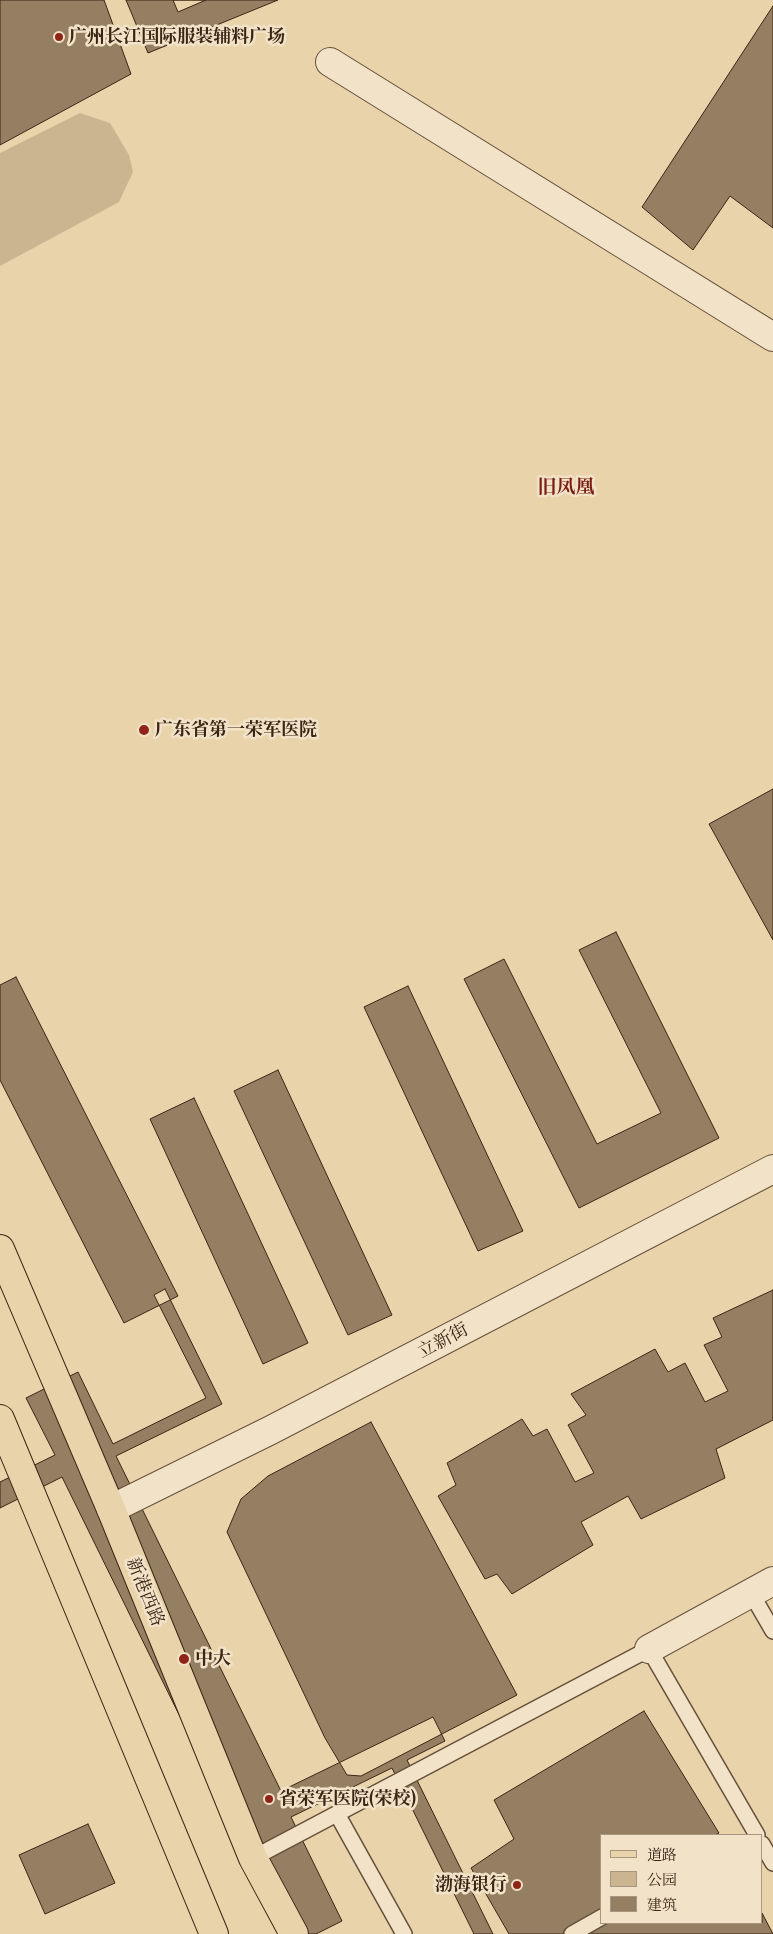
<!DOCTYPE html>
<meta charset="utf-8">
<style>
body{margin:0}
#map{position:relative;width:773px;height:1934px;overflow:hidden;background:#e9d3aa;font-family:"Libre Caslon Text","Noto Serif SC",serif}
canvas{display:block}
.legend{position:absolute;left:600px;top:1834px;width:162px;height:90px;box-sizing:border-box;background:#f1e2c8;border:1px solid #a89680;margin:0;padding:6px 9px;list-style:none;font-size:15px;color:#3b2515}
.legend li{display:flex;align-items:center;gap:10px;height:25px}
.legend b{width:25px;border:1px solid #a89680}
</style>
<div id="map">
<canvas width="773" height="1934"></canvas>
<ul class="legend">
<li><b style="height:6px;background:#e9d3aa"></b>道路</li>
<li><b style="height:14px;background:#cbb591"></b>公园</li>
<li><b style="height:14px;background:#957f62"></b>建筑</li>
</ul>
</div>
<script>
const ctx = document.querySelector('canvas').getContext('2d');
ctx.lineJoin = 'round';
function fill(path, color) { ctx.fillStyle = color; ctx.fill(path, 'evenodd'); }
const toPath = rows => new Path2D(rows.map(r => 'M' + r).join(''));
function trace(path, color, width, dash) { ctx.strokeStyle = color; ctx.lineWidth = width; ctx.lineCap = dash ? 'butt' : 'round'; ctx.setLineDash(dash || []); ctx.stroke(path); }
function write(font, color, halo, rows, align = 'center') {
  ctx.font = font + ' "Libre Caslon Text","Noto Serif SC",serif'; ctx.lineWidth = 5; ctx.setLineDash([]); ctx.textBaseline = 'middle'; ctx.strokeStyle = halo; ctx.fillStyle = color; for (const [text, x, y, turn = 0] of rows) {
    ctx.save(); ctx.translate(x, y); ctx.rotate((+turn || 0) * Math.PI / 180); ctx.textAlign = isNaN(turn) ? turn : align; if (halo) ctx.strokeText(text, 0, 0); ctx.fillText(text, 0, 0); ctx.restore();
  }
}
fill(toPath([
 [80,113,110,123,129,155,133,172,119,202,0,266,0,153]
]), '#cbb591');
const building = toPath([
 [0,0,104,0,131,74,0,145,0,0],
 [126,0,278,0,148,53,126,0],
 [173,0,206,0,178,12,173,0],
 [773,6,773,228,730,196,693,250,642,207,773,6],
 [773,789,773,940,709,824,773,789],
 [616,932,719,1138,579,1208,464,979,504,959,597,1144,661,1113,579,950,616,932],
 [16,977,178,1296,124,1323,0,1080,0,985,16,977],
 [408,986,523,1231,478,1251,364,1007,408,986],
 [278,1070,392,1315,348,1335,234,1091,278,1070],
 [194,1098,308,1343,263,1364,150,1119,194,1098],
 [165,1289,222,1404,116,1456,281,1791,433,1717,445,1741,407,1760,493,1934,474,1934,392,1768,291,1817,342,1921,316,1934,287,1934,62,1477,0,1508,0,1482,55,1455,26,1398,78,1372,113,1444,206,1398,154,1295,165,1289],
 [773,1290,773,1420,716,1449,725,1478,641,1519,628,1496,581,1522,593,1545,512,1594,497,1574,485,1579,438,1496,456,1485,447,1463,522,1419,533,1436,547,1429,575,1482,594,1473,568,1425,586,1415,571,1394,655,1349,668,1372,685,1363,705,1402,728,1391,704,1345,722,1337,713,1318,773,1290],
 [371,1422,517,1695,361,1776,347,1775,325,1738,227,1532,241,1499,268,1476,371,1422],
 [644,1711,719,1833,715,1835,602,1835,602,1923,762,1923,762,1913,773,1934,509,1934,471,1868,514,1839,494,1800,644,1711],
 [88,1824,115,1883,45,1914,19,1855,88,1824]
]);
fill(building, '#957f62');
trace(building, '#3b2515', 1);
const service = toPath([
 [751,1593,773,1631],
 [337,1814,404,1934],
 [762,1844,773,1863],
 [253,1858,649,1649,757,1835],
 [572,1934,602,1917]
]);
const minor = toPath([
 [330,62,773,337],
 [111,1509,271,1430,773,1169],
 [649,1649,773,1581]
]);
const primary = toPath([
 [0,1249,111,1509,253,1858,294,1934],
 [0,1419,214,1934]
]);
trace(service, '#66503a', 18);
trace(minor, '#66503a', 30);
trace(primary, '#3b2515', 30);
trace(service, '#f1e2c8', 15);
trace(minor, '#f1e2c8', 28);
trace(primary, '#e9d3aa', 28);
for (const [x, y, r, color] of [
 [59,37,5,"#8f2418"],
 [144,730,6,"#8f2418"],
 [184,1659,6,"#8f2418"],
 [269,1799,5,"#8f2418"],
 [517,1885,5,"#8f2418"]
]) { const dot = new Path2D(); dot.arc(x, y, r, 0, 2 * Math.PI); ctx.fillStyle = color; ctx.fill(dot); trace(dot, '#f1e2c8', 2); }
write('bold 18px', '#3b2515', '#f1e2c8', [
 ["广州长江国际服装辅料广场",69,37],
 ["广东省第一荣军医院",155,730],
 ["中大",195,1659],
 ["省荣军医院(荣校)",279,1799],
 ["渤海银行",507,1885,"right"]
], 'left');
write('18px', '#3b2515', '#f1e2c8', [
 ["立新街",443,1341,-28],
 ["新港西路",145,1592,68]
]);
write('bold 19px', '#7a1f14', '#f1e2c8', [
 ["旧凤凰",566,488]
]);
</script>
